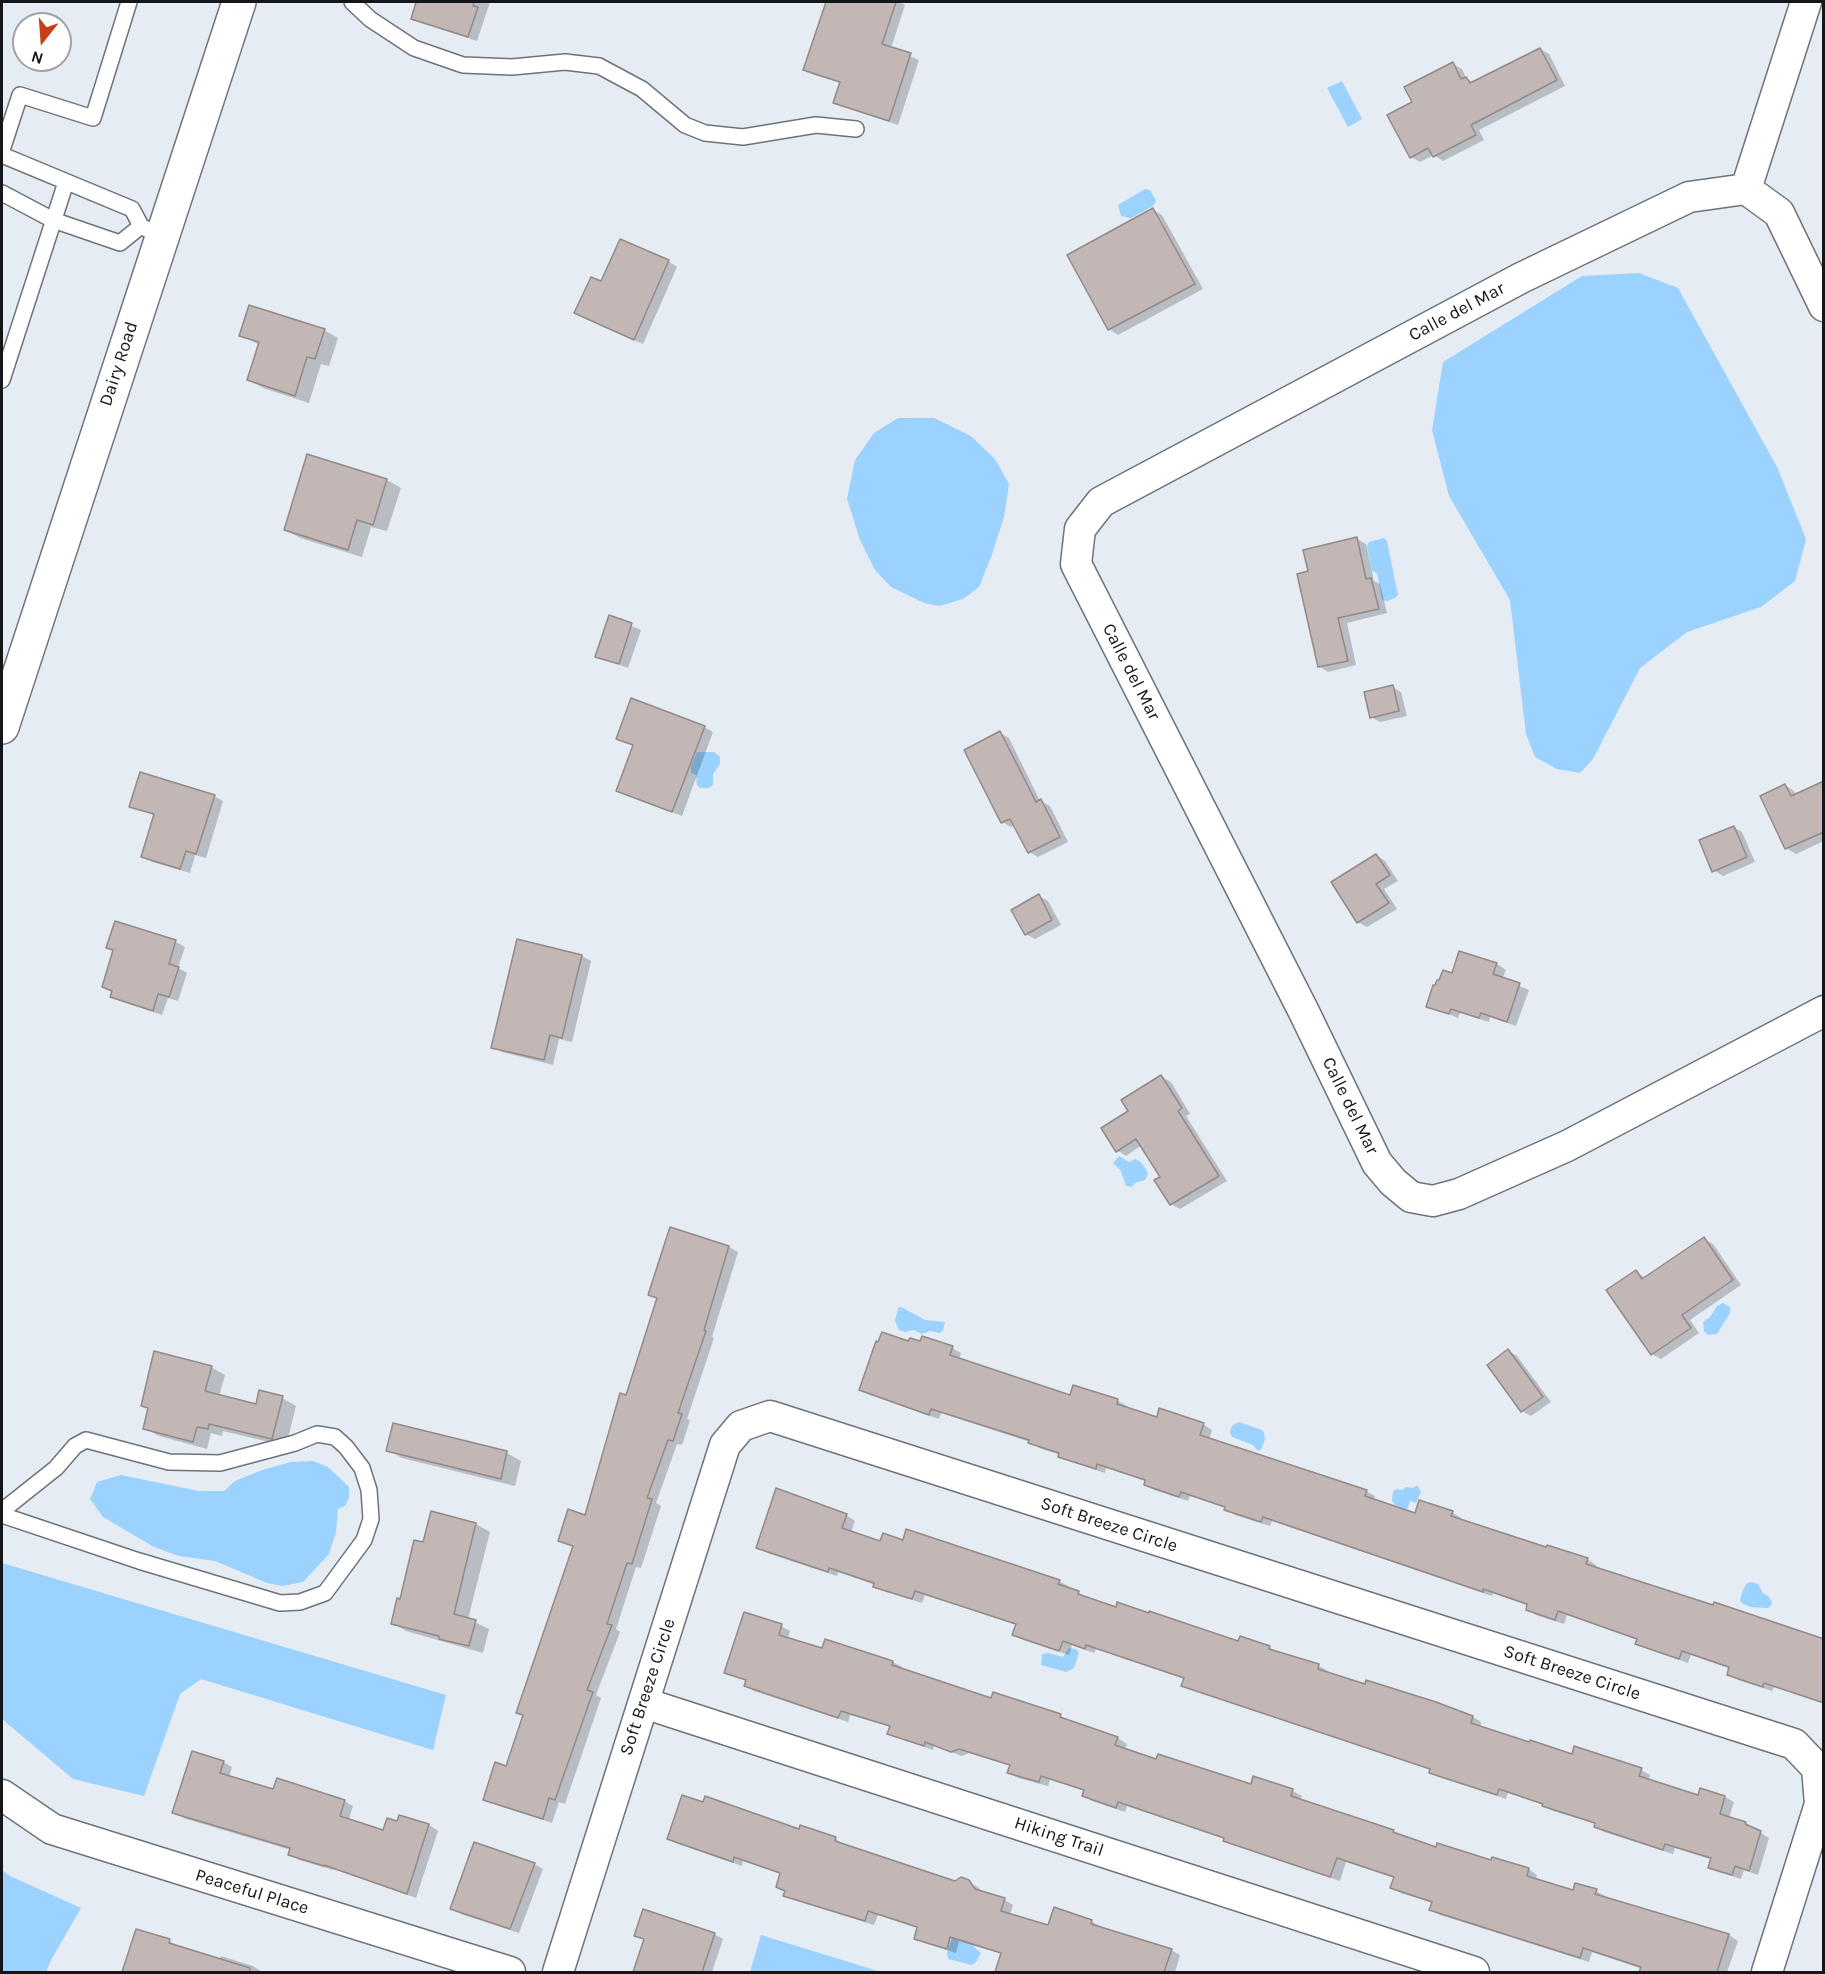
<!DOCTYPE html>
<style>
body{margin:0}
#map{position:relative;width:1825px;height:1974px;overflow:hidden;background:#e6ecf4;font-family:Karla,sans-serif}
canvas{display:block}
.frame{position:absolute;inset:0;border:3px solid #151619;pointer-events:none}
.north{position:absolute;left:12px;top:12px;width:60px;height:60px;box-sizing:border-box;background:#fff;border:2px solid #a1a2a3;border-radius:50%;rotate:197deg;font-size:16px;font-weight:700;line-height:24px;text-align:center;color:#151619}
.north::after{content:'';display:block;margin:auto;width:21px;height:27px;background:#c83f17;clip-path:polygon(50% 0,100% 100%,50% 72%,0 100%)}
</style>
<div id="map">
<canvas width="1825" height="1974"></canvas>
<div class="frame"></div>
<div class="north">N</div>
</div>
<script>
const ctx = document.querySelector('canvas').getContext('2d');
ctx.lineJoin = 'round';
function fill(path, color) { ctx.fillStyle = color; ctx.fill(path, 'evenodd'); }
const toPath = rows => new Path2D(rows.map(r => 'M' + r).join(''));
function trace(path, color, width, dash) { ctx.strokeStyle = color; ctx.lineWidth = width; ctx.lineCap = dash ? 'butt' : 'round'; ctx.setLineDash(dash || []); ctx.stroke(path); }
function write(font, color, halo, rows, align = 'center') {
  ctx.font = font + ' Karla,sans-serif'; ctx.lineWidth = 4.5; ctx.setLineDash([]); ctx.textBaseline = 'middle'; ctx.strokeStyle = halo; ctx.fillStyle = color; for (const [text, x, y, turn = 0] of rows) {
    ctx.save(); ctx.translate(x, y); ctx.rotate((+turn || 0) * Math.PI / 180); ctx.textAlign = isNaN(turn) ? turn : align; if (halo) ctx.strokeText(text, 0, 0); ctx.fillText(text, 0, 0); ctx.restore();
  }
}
fill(toPath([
 [1342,81,1362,119,1348,127,1327,88],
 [1145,189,1150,190,1156,201,1153,206,1131,218,1121,216,1118,205],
 [1639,273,1678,288,1777,467,1806,539,1795,581,1761,607,1687,632,1640,668,1593,759,1580,773,1557,769,1535,757,1526,734,1510,600,1449,496,1432,430,1443,362,1582,276],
 [898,418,934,418,971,436,995,459,1009,484,1004,517,991,557,979,587,963,599,940,606,924,603,891,587,875,570,860,540,847,499,855,460,874,433],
 [1384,538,1387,541,1398,595,1395,598,1387,601,1382,600,1377,573,1372,571,1367,546,1369,542],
 [697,752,714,752,720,757,720,764,713,774,713,785,709,788,700,788,697,785,696,775,691,773,691,766],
 [1119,1156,1129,1162,1135,1159,1141,1162,1148,1173,1145,1180,1135,1183,1132,1187,1126,1186,1121,1171,1113,1163],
 [1723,1303,1730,1307,1730,1313,1717,1334,1708,1335,1704,1331,1703,1322,1710,1317,1717,1306],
 [901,1307,925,1320,945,1322,943,1330,940,1333,930,1331,922,1334,914,1330,905,1332,899,1330,895,1321,898,1308],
 [1239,1422,1262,1430,1264,1433,1265,1439,1261,1450,1257,1450,1253,1445,1232,1437,1230,1433,1231,1428,1233,1425],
 [313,1461,328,1467,349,1487,349,1498,345,1506,338,1509,336,1532,329,1554,303,1582,283,1586,267,1583,215,1561,179,1556,154,1547,103,1517,90,1499,97,1482,121,1475,199,1491,224,1491,235,1481,262,1470,291,1462],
 [1417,1485,1421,1492,1416,1503,1410,1501,1407,1510,1396,1510,1396,1506,1392,1501,1393,1492,1396,1489,1402,1490,1406,1487,1413,1488],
 [2,1563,446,1695,433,1750,201,1679,180,1694,144,1796,73,1779,2,1719],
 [1750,1582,1758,1584,1763,1593,1768,1596,1772,1602,1771,1606,1767,1608,1750,1607,1742,1603,1740,1600,1742,1593,1746,1584],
 [1069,1648,1076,1649,1079,1653,1074,1668,1066,1672,1041,1665,1042,1654,1048,1653,1063,1657],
 [2,1870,10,1876,81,1908,50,1962,46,1972,2,1972],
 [761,1935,881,1972,750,1972],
 [953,1936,976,1937,974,1947,981,1953,976,1962,972,1965,948,1959,947,1952]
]), '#9cd2fe');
fill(toPath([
 [418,2,490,2,477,41,421,23,412,18],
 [827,2,900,2,905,5,891,48,919,60,898,125,844,107,835,102,841,83,814,75,805,70],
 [1540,49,1549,54,1565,86,1479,130,1484,140,1443,161,1434,155,1420,162,1411,157,1414,103,1453,64,1462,69,1466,78,1474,83],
 [1153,210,1162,215,1203,289,1118,335,1109,329],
 [668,261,677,267,643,344,585,318,602,283],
 [324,330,338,338,329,366,321,364,309,403,263,388,249,380,260,345,240,335],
 [308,456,387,480,401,488,387,531,371,527,362,557,300,538,286,530],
 [1357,539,1366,544,1374,581,1380,584,1387,613,1347,623,1356,665,1328,672,1319,666,1309,572],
 [610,617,641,630,628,668,597,656],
 [1392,687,1401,692,1407,716,1380,722,1371,717],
 [704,727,713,732,682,816,627,795,634,746,618,738],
 [1000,733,1009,738,1040,801,1050,806,1068,842,1038,857,1029,852,1015,825,1011,827,1002,822],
 [1824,782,1824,841,1796,854,1786,848,1762,797,1785,785,1794,791,1796,795],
 [214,796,223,801,206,858,195,855,190,873,152,862,143,856,155,816,131,806],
 [1733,827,1742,832,1755,862,1723,876,1714,870],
 [1376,855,1385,861,1398,881,1384,889,1397,909,1367,927,1358,922],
 [1039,896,1048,901,1061,925,1035,939,1026,934],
 [116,923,176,942,185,947,178,968,187,973,178,1001,168,998,162,1015,121,1001,112,996,113,992,103,986,114,951,108,947],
 [1460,952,1497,964,1506,970,1502,979,1529,990,1516,1026,1490,1017,1489,1022,1460,1013,1458,1018,1428,1006,1453,975],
 [582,956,591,961,572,1042,559,1039,553,1065,502,1052,493,1047],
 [1162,1077,1171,1082,1190,1114,1186,1116,1227,1181,1180,1209,1171,1204,1162,1177,1142,1145,1126,1156,1117,1150],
 [671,1229,729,1247,738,1252,712,1337,714,1338,687,1419,690,1420,682,1445,677,1444,656,1503,661,1506,641,1568,636,1567,616,1629,620,1632,596,1695,601,1698,565,1804,559,1802,552,1823,494,1804,485,1799,507,1768,524,1716,518,1712,574,1547,560,1541,586,1516,658,1299,650,1294],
 [1704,1239,1713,1244,1741,1285,1690,1320,1699,1333,1661,1359,1652,1354,1636,1272,1646,1278],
 [909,1343,952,1348,961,1353,959,1360,1071,1397,1074,1387,1118,1401,1127,1406,1126,1408,1158,1419,1203,1424,1212,1430,1209,1440,1366,1491,1375,1496,1374,1501,1416,1515,1452,1512,1461,1518,1460,1520,1547,1549,1587,1559,1596,1565,1595,1569,1824,1640,1824,1703,1774,1687,1772,1691,1738,1680,1729,1674,1731,1669,1691,1655,1688,1663,1665,1655,1646,1648,1637,1643,1638,1640,1567,1615,1564,1624,1536,1615,1527,1609,1529,1606,1493,1593,1492,1596,1272,1521,1270,1526,1235,1515,1226,1508,1190,1496,1188,1501,1154,1490,1145,1485,1146,1481,1106,1468,1105,1473,1069,1461,1060,1456,1060,1455,1039,1448,1030,1442,941,1413,939,1419,870,1395,861,1390],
 [1508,1351,1517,1356,1551,1402,1531,1416,1522,1411],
 [211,1367,225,1375,219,1396,257,1406,282,1398,296,1406,286,1446,223,1431,222,1436,211,1433,207,1449,159,1436,145,1428,149,1409,143,1405],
 [394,1425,507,1453,521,1461,515,1486,402,1458,388,1450],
 [432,1513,476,1524,490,1532,468,1619,489,1629,483,1653,406,1631,392,1623,424,1544],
 [846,1515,855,1521,851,1532,881,1543,1059,1581,1068,1586,1067,1588,1087,1597,1087,1599,1239,1643,1269,1647,1278,1653,1319,1666,1328,1671,1327,1673,1473,1717,1481,1722,1480,1727,1573,1756,1641,1770,1650,1775,1648,1780,1699,1797,1701,1790,1725,1797,1734,1802,1729,1818,1746,1823,1769,1838,1758,1875,1744,1870,1741,1879,1719,1872,1710,1867,1713,1860,1675,1848,1673,1854,1604,1832,1595,1827,1596,1824,1553,1811,1544,1805,1508,1793,1506,1799,1439,1777,1430,1772,1431,1770,1192,1690,1183,1685,1185,1679,1096,1649,1094,1653,1072,1645,1069,1655,1023,1640,1014,1635,1017,1625,925,1595,922,1603,884,1591,875,1585,838,1572,837,1576,767,1553,758,1547],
 [781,1626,790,1631,788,1639,823,1650,826,1641,893,1662,902,1667,901,1670,992,1700,994,1694,1061,1716,1069,1722,1118,1738,1127,1744,1124,1750,1157,1761,1252,1786,1254,1778,1293,1791,1302,1796,1300,1801,1393,1832,1403,1837,1437,1849,1528,1869,1537,1875,1536,1880,1574,1892,1596,1891,1605,1896,1604,1898,1729,1935,1738,1941,1727,1972,1641,1972,1642,1969,1592,1952,1589,1962,1440,1915,1431,1910,1433,1903,1401,1893,1392,1888,1395,1878,1346,1862,1340,1881,1234,1845,1225,1839,1127,1806,1125,1812,1092,1801,1084,1795,1085,1791,1050,1779,1048,1786,1018,1778,1009,1773,1011,1766,969,1753,962,1756,934,1746,933,1750,898,1738,889,1733,891,1727,850,1715,848,1722,754,1691,745,1686,747,1681,726,1672],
 [223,1762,232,1767,229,1777,274,1791,344,1801,353,1806,349,1819,384,1831,398,1823,400,1817,429,1825,438,1831,416,1898,334,1869,333,1870,299,1860,290,1854,291,1850,183,1818,174,1812],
 [800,1830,836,1839,844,1845,955,1882,968,1882,978,1887,982,1892,1005,1900,1013,1905,1010,1915,1049,1927,1091,1921,1100,1926,1100,1928,1171,1950,1180,1955,1175,1972,996,1972,1002,1954,959,1941,956,1953,924,1943,915,1938,918,1928,878,1915,874,1925,794,1900,785,1895,786,1892,782,1874,743,1861,742,1866,678,1844,669,1839],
 [534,1864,543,1869,519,1933,461,1914,452,1908],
 [137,1930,220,1960,221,1956,253,1966,262,1972,124,1972],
 [714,1934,723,1939,712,1972,634,1972,645,1940,636,1935]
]), '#0003');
const building = toPath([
 [416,2,474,2,473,6,478,7,468,37,411,19,416,2],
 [826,2,896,2,882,44,911,53,889,121,833,103,840,82,803,70,826,2],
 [1540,48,1557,80,1471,125,1476,135,1433,157,1428,148,1410,158,1387,115,1412,102,1404,87,1453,62,1461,79,1466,77,1470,83,1540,48],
 [1153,208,1195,284,1108,330,1067,255,1153,208],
 [620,239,669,260,634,340,574,313,591,277,601,281,620,239],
 [249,305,325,329,315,359,307,357,295,396,247,380,259,342,239,336,249,305],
 [307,454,387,479,373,525,357,520,348,550,284,530,307,454],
 [1357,537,1366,579,1371,578,1379,609,1338,618,1348,661,1318,667,1297,574,1308,571,1303,550,1357,537],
 [609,615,632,623,619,664,595,657,609,615],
 [1393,685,1399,711,1370,718,1364,692,1393,685],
 [631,698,705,726,672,812,616,791,633,745,616,739,631,698],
 [1000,731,1036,802,1041,799,1060,837,1028,853,1010,819,1001,823,964,750,1000,731],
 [140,772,215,795,196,854,186,851,180,869,141,857,154,814,129,807,140,772],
 [1824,781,1824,832,1785,849,1760,796,1785,784,1791,796,1824,781],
 [1734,826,1747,857,1712,872,1699,840,1734,826],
 [1376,854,1390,875,1376,884,1389,903,1357,923,1331,882,1376,854],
 [1039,894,1052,920,1025,935,1011,910,1039,894],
 [115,921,176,940,169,964,179,967,169,997,158,994,153,1011,110,997,112,991,102,987,113,950,106,948,115,921],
 [517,939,582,955,562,1038,550,1035,544,1060,491,1048,517,939],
 [1459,951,1497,963,1493,974,1520,983,1507,1022,1481,1013,1479,1018,1451,1009,1449,1014,1426,1007,1433,985,1435,985,1437,980,1439,980,1443,970,1452,973,1459,951],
 [1161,1075,1182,1108,1178,1111,1219,1176,1170,1205,1154,1180,1160,1177,1136,1139,1116,1152,1101,1128,1128,1111,1121,1100,1161,1075],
 [670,1227,729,1246,704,1330,706,1331,678,1413,682,1414,673,1441,668,1440,647,1498,652,1499,632,1564,627,1563,607,1624,612,1625,587,1690,593,1692,555,1800,549,1798,543,1819,483,1800,495,1762,506,1766,523,1715,516,1713,573,1546,558,1541,568,1509,585,1515,620,1393,626,1395,657,1298,648,1295,670,1227],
 [1704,1237,1733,1280,1682,1315,1691,1328,1651,1355,1606,1290,1636,1270,1642,1279,1704,1237],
 [882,1332,908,1341,910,1338,920,1341,922,1336,953,1346,950,1355,1070,1395,1073,1385,1118,1399,1117,1404,1157,1417,1159,1408,1204,1423,1200,1435,1367,1490,1365,1496,1415,1513,1419,1500,1453,1511,1451,1516,1546,1547,1547,1545,1588,1558,1586,1564,1713,1605,1714,1602,1824,1639,1824,1703,1764,1683,1763,1687,1727,1675,1729,1667,1682,1651,1679,1659,1635,1644,1637,1639,1558,1611,1555,1620,1526,1610,1527,1604,1483,1589,1483,1592,1263,1517,1261,1522,1224,1510,1225,1507,1181,1492,1179,1497,1144,1485,1145,1480,1097,1464,1096,1469,1058,1457,1059,1453,1028,1443,1029,1440,931,1409,929,1415,859,1390,876,1341,878,1342,882,1332],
 [1508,1349,1543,1397,1521,1412,1487,1365,1508,1349],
 [154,1351,212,1366,205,1391,256,1404,259,1390,283,1396,272,1439,209,1424,208,1429,197,1427,193,1442,143,1429,148,1408,141,1406,154,1351],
 [393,1423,507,1451,501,1479,386,1451,393,1423],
 [776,1488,847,1514,842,1528,880,1541,883,1533,903,1540,906,1529,1060,1580,1058,1584,1079,1591,1078,1594,1116,1607,1117,1602,1149,1613,1149,1611,1238,1641,1240,1636,1270,1646,1269,1649,1319,1664,1318,1669,1365,1684,1366,1680,1436,1702,1473,1716,1471,1723,1529,1742,1530,1740,1572,1754,1574,1746,1642,1768,1639,1776,1698,1795,1700,1788,1725,1796,1720,1814,1746,1822,1745,1824,1761,1831,1749,1871,1735,1866,1732,1875,1708,1868,1711,1858,1665,1844,1663,1850,1594,1827,1595,1823,1542,1806,1543,1804,1499,1789,1497,1795,1429,1773,1430,1769,1181,1686,1184,1678,1086,1645,1085,1649,1063,1641,1059,1651,1012,1635,1016,1624,915,1591,912,1599,873,1587,874,1583,829,1568,828,1572,756,1548,776,1488],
 [431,1511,476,1523,454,1614,476,1620,469,1646,439,1639,439,1636,391,1624,397,1598,400,1599,414,1540,423,1542,431,1511],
 [744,1612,782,1624,779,1635,822,1648,825,1639,893,1661,892,1665,991,1698,993,1692,1061,1714,1060,1717,1118,1737,1115,1745,1156,1759,1158,1754,1251,1784,1253,1776,1293,1789,1291,1796,1394,1830,1393,1832,1436,1847,1437,1843,1491,1860,1492,1857,1529,1868,1527,1876,1573,1890,1575,1883,1597,1889,1595,1894,1729,1934,1717,1972,1639,1972,1641,1967,1583,1948,1580,1958,1429,1910,1432,1902,1390,1888,1394,1877,1337,1858,1330,1877,1223,1841,1224,1838,1118,1802,1116,1808,1082,1796,1084,1790,1041,1776,1039,1782,1007,1773,1010,1765,959,1749,951,1752,925,1742,924,1746,887,1734,890,1726,841,1711,838,1718,744,1686,746,1680,724,1673,744,1612],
 [192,1751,224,1761,220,1773,273,1789,277,1778,345,1800,340,1816,383,1830,387,1818,397,1821,399,1815,429,1824,407,1894,324,1865,324,1866,288,1855,290,1848,172,1813,192,1751],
 [682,1795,703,1802,705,1796,799,1829,800,1825,836,1837,835,1841,955,1881,961,1877,969,1880,975,1889,1005,1898,1001,1911,1048,1925,1054,1907,1092,1920,1091,1924,1172,1949,1164,1972,995,1972,1001,1953,950,1937,947,1949,914,1939,917,1927,868,1911,865,1921,783,1896,785,1891,776,1887,780,1873,734,1857,733,1862,667,1839,682,1795],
 [474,1842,535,1863,510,1929,450,1909,474,1842],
 [643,1909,715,1933,702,1972,633,1972,644,1939,634,1936,643,1909],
 [136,1929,170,1939,169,1943,250,1968,250,1972,122,1972,136,1929]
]);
fill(building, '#c2b7b5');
trace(building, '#938987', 1.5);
const service = toPath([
 [352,2,370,19,414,48,463,65,512,67,565,62,599,66,642,89,685,125,705,133,743,137,816,125,856,129],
 [2,150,20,95,93,118,129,2],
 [2,155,132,209,141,226,161,237],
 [2,193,53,220,120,243,141,226],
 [2,380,66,182],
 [2,1511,56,1468,75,1446,86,1440,169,1462,220,1463,295,1443,317,1434,335,1437,346,1447,362,1468,369,1490,371,1519,364,1540,325,1593,300,1602,280,1603,139,1561,2,1515]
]);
const minor = toPath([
 [1746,189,1806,2],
 [1824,306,1779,213,1746,189,1689,197,1521,278,1101,502,1080,529,1076,564,1304,1012,1377,1163,1393,1182,1411,1197,1433,1201,1459,1194,1567,1146,1824,1011],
 [644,1703,1474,1972],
 [2,1795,52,1829,510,1972],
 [558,1972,725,1445,741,1426,770,1416,1794,1744,1817,1768,1820,1804,1767,1972]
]);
const tertiary = toPath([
 [2,727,239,2]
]);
trace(service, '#6e737a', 18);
trace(minor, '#6e737a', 33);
trace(tertiary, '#6e737a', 36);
trace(service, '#fff', 15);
trace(minor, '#fff', 30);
trace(tertiary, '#fff', 33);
write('18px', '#151619', '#fff', [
 ["Calle del Mar",1457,312,-28],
 ["Dairy Road",119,364,-72],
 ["Calle del Mar",1131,672,63],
 ["Calle del Mar",1350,1106,64],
 ["Soft Breeze Circle",1109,1525,18],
 ["Soft Breeze Circle",1572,1673,18],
 ["Soft Breeze Circle",648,1687,-72],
 ["Hiking Trail",1059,1837,18],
 ["Peaceful Place",252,1892,17]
]);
</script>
